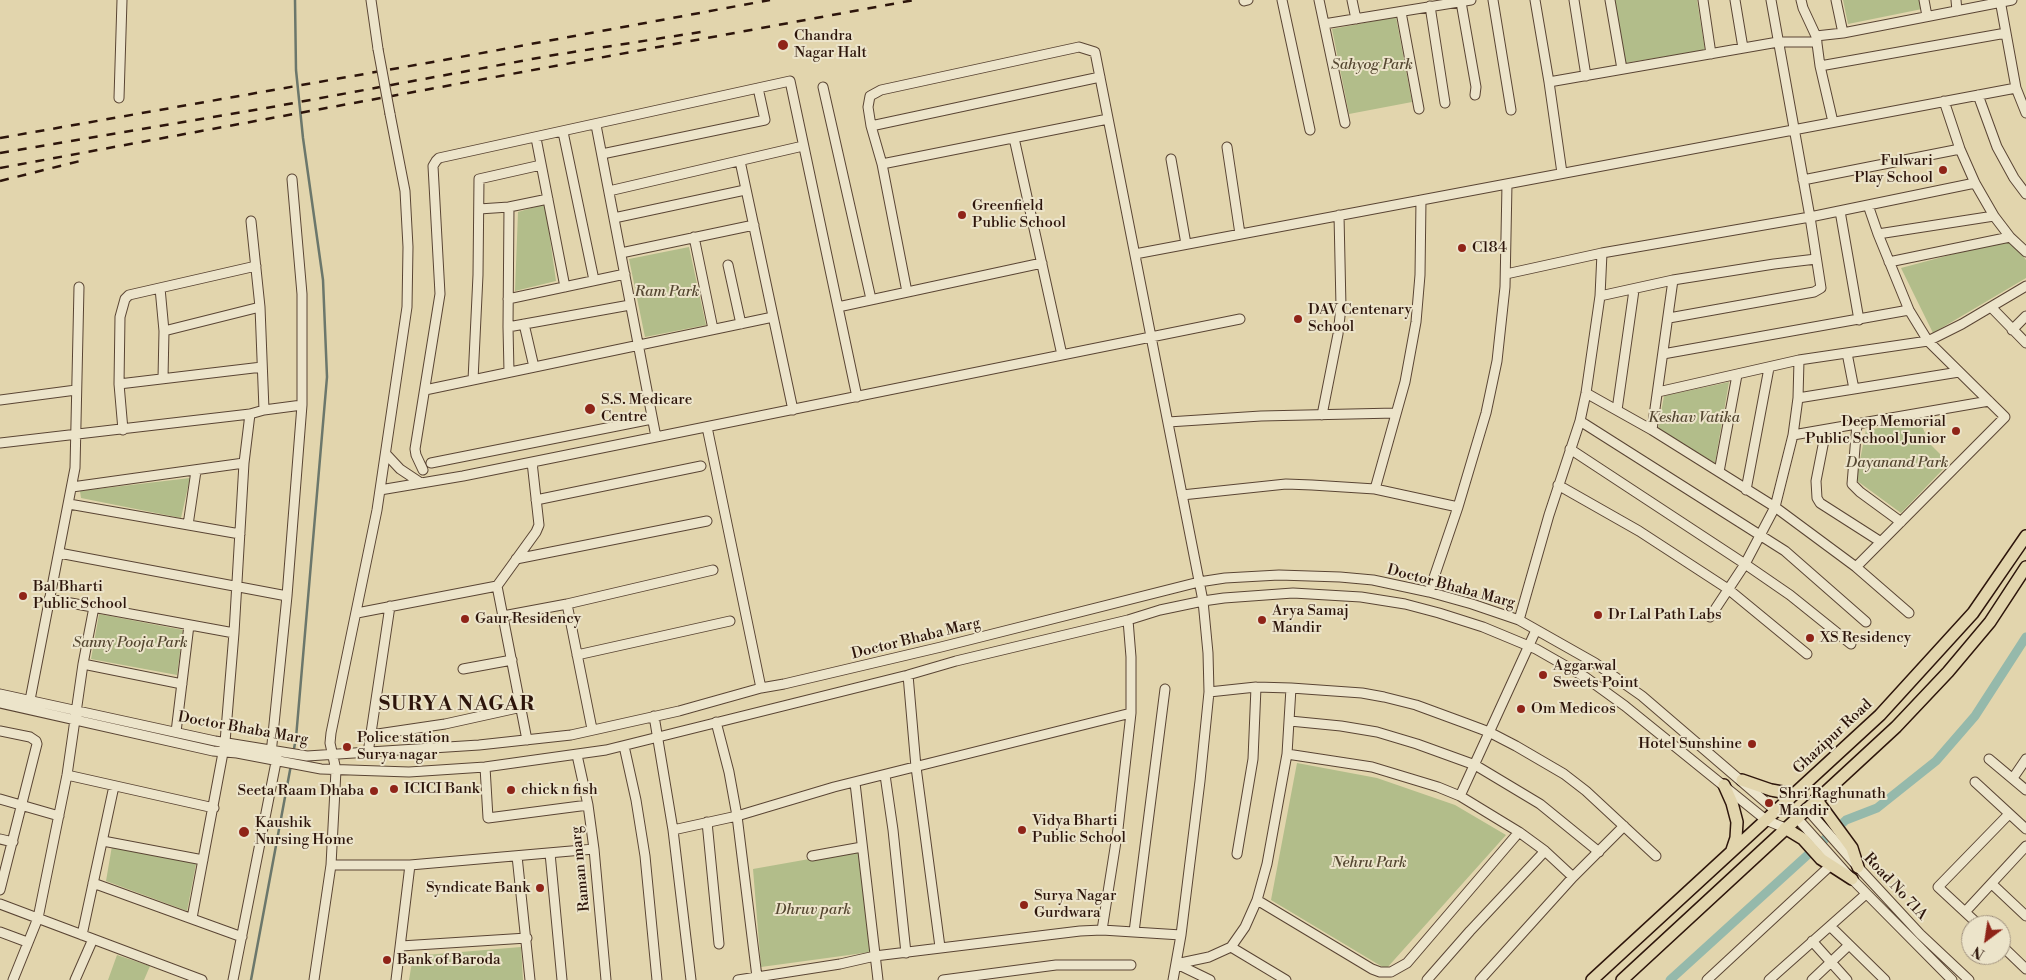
<!DOCTYPE html>
<style>
body{margin:0}
#map{position:relative;width:2026px;height:980px;overflow:hidden;background:#e2d5ad;font-family:"Libre Bodoni",serif}
canvas{display:block}
.north{position:absolute;left:1961px;top:915px;width:50px;height:50px;box-sizing:border-box;background:#ece4ca;border:1px solid #a0917e;border-radius:50%;rotate:211deg;font-size:14px;font-weight:700;line-height:20px;text-align:center;color:#2d150b}
.north::after{content:'';display:block;margin:auto;width:18px;height:22px;background:#8f2418;clip-path:polygon(50% 0,100% 100%,50% 72%,0 100%)}
</style>
<div id="map">
<canvas width="2026" height="980"></canvas>
<div class="north">N</div>
</div>
<script>
const ctx = document.querySelector('canvas').getContext('2d');
ctx.lineJoin = 'round';
function fill(path, color) { ctx.fillStyle = color; ctx.fill(path, 'evenodd'); }
const toPath = rows => new Path2D(rows.map(r => 'M' + r).join(''));
function trace(path, color, width, dash) { ctx.strokeStyle = color; ctx.lineWidth = width; ctx.lineCap = dash ? 'butt' : 'round'; ctx.setLineDash(dash || []); ctx.stroke(path); }
function write(font, color, halo, rows, align = 'center') {
  ctx.font = font + ' "Libre Bodoni",serif'; ctx.lineWidth = 4; ctx.setLineDash([]); ctx.textBaseline = 'middle'; ctx.strokeStyle = halo; ctx.fillStyle = color; for (const [text, x, y, turn = 0] of rows) {
    ctx.save(); ctx.translate(x, y); ctx.rotate((+turn || 0) * Math.PI / 180); ctx.textAlign = isNaN(turn) ? turn : align; if (halo) ctx.strokeText(text, 0, 0); ctx.fillText(text, 0, 0); ctx.restore();
  }
}
fill(toPath([
 [1614,0,1697,0,1705,50,1625,63],
 [1843,0,1920,0,1922,9,1848,24],
 [1396,17,1412,102,1349,114,1332,29],
 [545,204,556,281,515,291,518,212],
 [2010,239,2026,260,2026,278,1933,333,1901,268],
 [689,247,706,325,645,337,629,259],
 [1729,382,1715,463,1658,429,1664,396],
 [1920,421,1929,443,1949,463,1901,513,1856,480,1866,430],
 [190,478,181,518,81,498,80,491],
 [99,614,183,630,177,675,91,659],
 [1297,763,1377,778,1455,805,1506,835,1386,969,1271,900],
 [113,840,198,854,187,911,106,881],
 [860,850,871,952,761,967,753,869],
 [521,947,523,980,409,980,413,956],
 [117,955,150,966,144,980,108,980]
]), '#b2bd8a');
trace(toPath([
 [251,980,296,738,327,377,323,280,303,138,296,70,295,0]
]), '#6b776b', 2.5);
trace(toPath([
 [1670,980,1846,820,1877,808,1936,761,1975,716,2026,637]
]), '#95b9ab', 9);
const minor = toPath([
 [371,0,378,49],
 [1282,0,1310,130],
 [1319,0,1345,123],
 [1352,0,1356,19],
 [1493,0,1511,110],
 [1535,0,1549,82,1562,173],
 [1574,0,1586,76],
 [1610,0,1622,69],
 [1703,0,1711,54],
 [1735,0,1743,48],
 [1801,0,1803,8,1816,36,1820,66,1833,122],
 [1836,0,1843,33],
 [1924,0,1927,16],
 [1956,0,1957,11],
 [2000,0,2016,88,2026,113],
 [1244,1,1248,0],
 [1461,2,1476,87,1475,95],
 [1430,6,1445,103],
 [1401,12,1419,109],
 [1324,24,1471,0],
 [1816,36,1843,33,2012,0],
 [1820,66,2006,33],
 [1549,82,1778,42,1817,42],
 [823,87,871,299],
 [1978,95,1997,147,2014,178,2026,194],
 [119,98,122,0],
 [1944,101,1960,149,1975,183,1994,216,2010,237,2026,252],
 [596,125,656,437],
 [871,126,1100,77],
 [563,132,594,280],
 [536,138,565,287],
 [1014,138,1062,355],
 [1227,147,1240,234],
 [602,154,765,120,758,88],
 [1171,159,1186,244],
 [740,161,793,410],
 [882,164,1108,119],
 [1803,180,1960,149],
 [609,191,803,146],
 [479,209,509,207],
 [1840,211,1859,320],
 [614,218,745,190],
 [251,221,260,307,264,410],
 [1878,234,1994,216],
 [694,237,713,329],
 [621,253,754,225],
 [1135,254,2016,88],
 [1889,262,2010,237],
 [728,265,741,324],
 [1506,274,1602,253,1810,217,1975,183],
 [160,288,164,331],
 [907,292,882,164,871,126,868,107,870,96,881,90,1079,47,1095,52,1203,601,1208,653,1209,692,1200,781,1181,935,1173,980],
 [1600,296,1673,280,1774,264,1816,259],
 [508,299,625,274],
 [838,307,1042,263],
 [1991,307,2026,343],
 [1669,318,1814,292,1821,288,1810,217,1771,0],
 [524,324,534,367],
 [508,327,630,305],
 [2012,330,2026,316],
 [1847,353,1854,389],
 [1663,354,1909,310],
 [509,372,508,327,509,207,548,199],
 [163,378,164,331,260,307],
 [473,380,478,275,479,179,541,165],
 [119,384,262,367],
 [425,390,773,317],
 [1658,392,1799,360,1928,341,1962,324,2026,286],
 [1586,393,1652,430,1775,507,1856,567,1909,613],
 [1798,398,1959,372],
 [0,400,76,390],
 [1617,410,1634,290],
 [1322,415,1338,334,1341,307,1339,215],
 [1580,421,1785,551,1866,622],
 [1168,422,1261,416,1396,413],
 [1857,424,1852,484,1860,492,1901,522],
 [707,427,761,688],
 [123,430,119,384,120,317,125,299,129,295,256,266],
 [1652,430,1673,280],
 [1826,430,1816,481,1817,498,1820,503,1881,542],
 [1793,435,1989,401],
 [0,443,250,414,264,410,302,405],
 [1570,449,1745,564,1790,595,1851,644],
 [386,454,400,469,421,483],
 [431,463,652,419],
 [423,470,416,455,415,449,440,294,433,166,436,161,439,158,790,81,857,397],
 [1719,472,1737,375],
 [1558,485,1639,531,1728,589,1807,654],
 [72,487,244,463],
 [1375,489,1405,382,1416,322,1420,275,1421,200],
 [380,490,463,476,1240,319],
 [1746,490,1769,368],
 [1182,495,1286,484,1312,485,1375,489,1458,507],
 [536,500,701,466],
 [69,504,240,534],
 [188,525,196,471],
 [59,553,287,596],
 [516,559,707,521],
 [1856,567,2005,417,1928,341,1909,310,1878,234,1868,205],
 [497,586,527,740],
 [1429,592,1458,507,1486,413,1497,361,1505,287,1507,184],
 [49,599,234,633],
 [567,604,592,729],
 [357,613,497,586,536,532,539,525,532,462],
 [503,616,567,604,713,570],
 [1710,617,1745,564,1775,507,1793,435,1798,398,1799,360],
 [1519,620,1549,515,1580,421,1586,393,1600,296,1602,253],
 [577,655,730,621],
 [83,664,182,684],
 [463,669,512,660],
 [908,675,916,767,940,947],
 [1209,692,1256,687,1291,688,1362,693,1384,697,1416,705,1465,723,1489,732,1516,746,1564,774,1586,791,1656,856],
 [0,694,215,741,307,756,479,745,571,735,679,711,761,688,784,684,941,647,1199,582,1225,578,1279,575,1340,577,1373,580,1429,592,1472,604,1519,620,1595,663,1642,696,1776,811],
 [30,700,75,468,79,287],
 [0,703,213,751,237,753,321,769,409,772,485,767,606,750,908,675,956,661,1128,620,1160,610,1203,601,1224,598,1293,593,1361,597,1405,604,1439,613,1483,627,1536,649,1585,677,1625,706,1766,820,1785,828],
 [654,716,673,830,691,980],
 [1290,721,1341,726,1377,732,1417,744,1475,765,1540,804,1599,852],
 [716,722,729,772,737,816,757,977],
 [0,731,30,737,36,741,37,744,0,890],
 [176,732,189,625],
 [371,735,445,724,522,707],
 [624,746,636,800,645,856,657,980],
 [368,753,390,606],
 [271,754,287,596,302,405,302,294,292,179],
 [1287,754,1372,767,1438,787,1460,796,1519,832,1545,851,1573,877],
 [577,755,588,805,594,849,606,980],
 [1989,759,2026,790],
 [485,767,488,818,588,805],
 [67,775,214,808],
 [885,775,893,830,906,953],
 [2013,778,2026,759],
 [1975,782,2026,829],
 [855,783,878,980],
 [1460,796,1536,630],
 [0,799,59,816],
 [1806,808,1858,867,1920,934,1969,980],
 [1796,817,1848,875,1952,980],
 [707,822,719,944],
 [673,830,737,816,834,787,1131,713],
 [0,839,13,842],
 [103,841,203,860],
 [550,853,562,980],
 [1237,854,1253,759,1256,687],
 [517,856,530,980],
 [812,856,862,847],
 [331,865,410,865,594,849],
 [93,883,242,937],
 [1992,884,2026,916],
 [1257,900,1372,969,1380,972,1391,972,1407,963,1519,832],
 [0,904,202,980],
 [1965,912,2026,846],
 [192,918,225,742,234,633,244,463,250,414],
 [1979,925,1938,887,2009,814],
 [1830,926,1885,980],
 [1102,930,1118,829,1131,713,1131,657,1128,620],
 [0,932,27,942],
 [1134,932,1165,689],
 [82,935,114,786],
 [1812,941,1847,980],
 [2001,945,2026,969],
 [401,946,527,938],
 [1231,947,1286,980],
 [1176,964,1209,957,1231,947,1245,927,1257,900,1267,864,1287,754,1291,688],
 [1177,964,1210,980],
 [13,980,38,918,67,775,83,664,94,607],
 [75,980,93,939],
 [233,980,277,757],
 [314,980,331,865,336,770,330,743,331,733,377,510,407,307,408,247,405,191,390,114],
 [396,980,410,865],
 [738,980,840,964,875,956,1080,931,1102,930,1181,935],
 [943,980,1056,965,1131,965],
 [1427,980,1470,931,1545,851],
 [1480,980,1573,877,1624,826],
 [1707,980,1831,865],
 [1769,980,1866,894],
 [1812,980,1849,945]
]);
const major = toPath([
 [1742,780,1771,790,1793,794],
 [1724,785,1732,803,1737,822,1736,838,1732,850],
 [1816,799,1852,848,1858,867],
 [1785,828,1803,839,1821,859,1852,879],
 [1592,980,1880,715,1973,613,2026,536],
 [1622,980,1896,727,1948,672,1990,622,2026,567]
]);
trace(minor, '#5a4534', 11);
trace(major, '#2d150b', 14);
trace(minor, '#ece4ca', 9);
trace(major, '#e2d5ad', 11);
trace(toPath([
 [0,138,444,60,770,0],
 [0,153,272,107,554,55,707,31],
 [0,168,914,0],
 [0,181,80,161]
]), '#2d150b', 2.5, [9, 9]);
const minorBridge = toPath([
 [378,49,390,114]
]);
trace(minorBridge, '#5a4534', 11, []);
trace(minorBridge, '#ece4ca', 9);
for (const [x, y, r, color] of [
 [783,45,6,"#8f2418"],
 [1943,170,5,"#8f2418"],
 [962,215,5,"#8f2418"],
 [1462,248,5,"#8f2418"],
 [1298,319,5,"#8f2418"],
 [590,409,6,"#8f2418"],
 [1956,431,5,"#8f2418"],
 [23,596,5,"#8f2418"],
 [1598,615,5,"#8f2418"],
 [465,619,5,"#8f2418"],
 [1262,620,5,"#8f2418"],
 [1810,638,5,"#8f2418"],
 [1543,675,5,"#8f2418"],
 [1521,709,5,"#8f2418"],
 [1752,744,5,"#8f2418"],
 [347,747,5,"#8f2418"],
 [394,789,5,"#8f2418"],
 [511,790,5,"#8f2418"],
 [374,791,5,"#8f2418"],
 [1769,803,5,"#8f2418"],
 [1022,830,5,"#8f2418"],
 [244,832,6,"#8f2418"],
 [540,888,5,"#8f2418"],
 [1024,905,5,"#8f2418"],
 [387,960,5,"#8f2418"]
]) { const dot = new Path2D(); dot.arc(x, y, r, 0, 2 * Math.PI); ctx.fillStyle = color; ctx.fill(dot); trace(dot, '#ece4ca', 2); }
write('15px', '#2d150b', '#ece4ca', [
 ["Chandra",794,36],
 ["Nagar Halt",794,53],
 ["Fulwari",1933,161,"right"],
 ["Play School",1933,178,"right"],
 ["Greenfield",972,206],
 ["Public School",972,223],
 ["C184",1472,248],
 ["DAV Centenary",1308,310],
 ["School",1308,327],
 ["S.S. Medicare",601,400],
 ["Centre",601,417],
 ["Deep Memorial",1946,422,"right"],
 ["Public School Junior",1946,439,"right"],
 ["Bal Bharti",33,587],
 ["Public School",33,604],
 ["Arya Samaj",1272,611],
 ["Mandir",1272,628],
 ["Dr Lal Path Labs",1608,615],
 ["Gaur Residency",475,619],
 ["XS Residency",1820,638],
 ["Aggarwal",1553,666],
 ["Sweets Point",1553,683],
 ["Om Medicos",1531,709],
 ["Police station",357,738],
 ["Surya nagar",357,755],
 ["Hotel Sunshine",1742,744,"right"],
 ["ICICI Bank",404,789],
 ["chick n fish",521,790],
 ["Seeta Raam Dhaba",364,791,"right"],
 ["Shri Raghunath",1779,794],
 ["Mandir",1779,811],
 ["Vidya Bharti",1032,821],
 ["Public School",1032,838],
 ["Kaushik",255,823],
 ["Nursing Home",255,840],
 ["Syndicate Bank",530,888,"right"],
 ["Surya Nagar",1034,896],
 ["Gurdwara",1034,913],
 ["Bank of Baroda",397,960]
], 'left');
write('italic 15px', '#554731', '#ece4ca', [
 ["Sahyog Park",1372,65],
 ["Ram Park",667,292],
 ["Keshav Vatika",1694,418],
 ["Dayanand Park",1897,463],
 ["Sanny Pooja Park",130,643],
 ["Nehru Park",1369,863],
 ["Dhruv park",813,910]
]);
write('15px', '#2d150b', '#ece4ca', [
 ["Doctor Bhaba Marg",1451,587,15],
 ["Doctor Bhaba Marg",916,639,-14],
 ["Doctor Bhaba Marg",243,729,10],
 ["Ghazipur Road",1833,737,-43],
 ["Raman marg",581,869,-96],
 ["Road No 71A",1895,887,47]
]);
ctx.letterSpacing = '1px';
write('bold 20px', '#2d150b', '#ece4ca', [
 ["SURYA NAGAR",457,705]
]);
ctx.letterSpacing = '0px';
</script>
